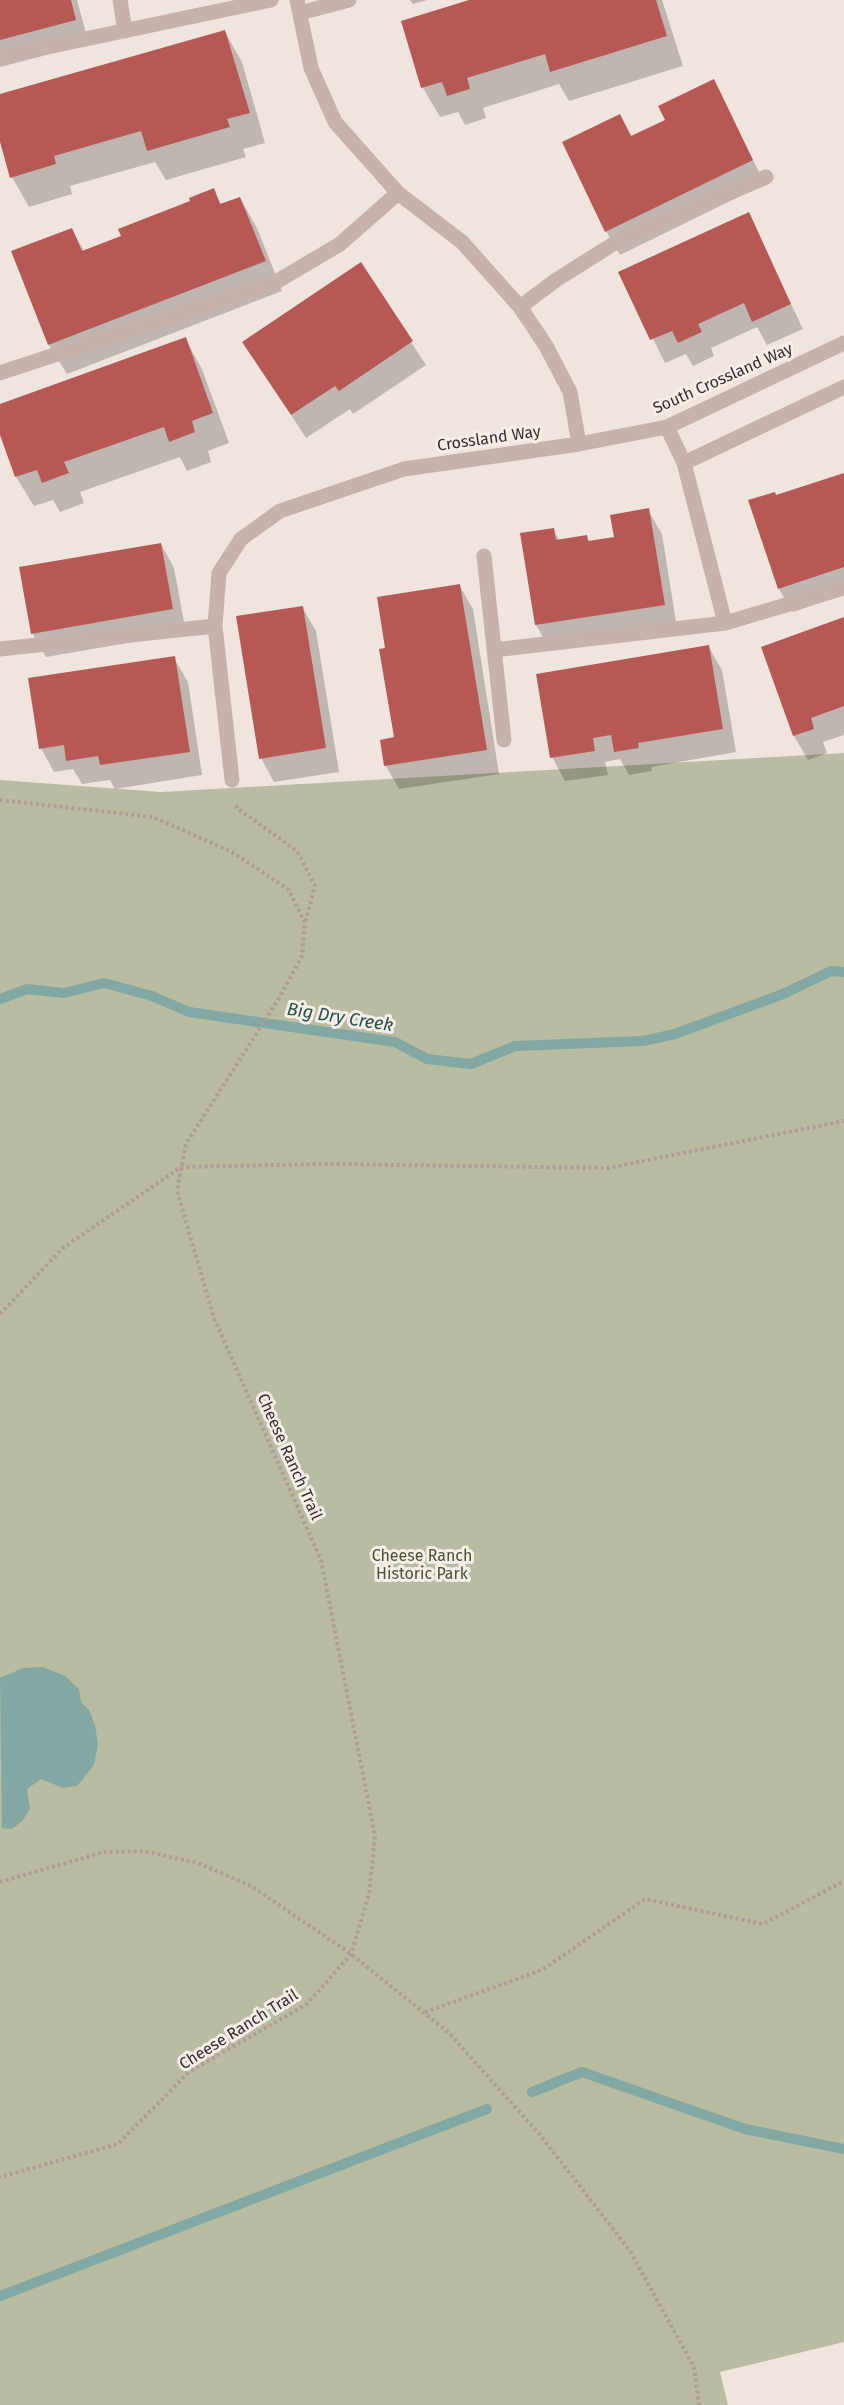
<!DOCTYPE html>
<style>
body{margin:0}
canvas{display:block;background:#efe4de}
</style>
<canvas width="844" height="2405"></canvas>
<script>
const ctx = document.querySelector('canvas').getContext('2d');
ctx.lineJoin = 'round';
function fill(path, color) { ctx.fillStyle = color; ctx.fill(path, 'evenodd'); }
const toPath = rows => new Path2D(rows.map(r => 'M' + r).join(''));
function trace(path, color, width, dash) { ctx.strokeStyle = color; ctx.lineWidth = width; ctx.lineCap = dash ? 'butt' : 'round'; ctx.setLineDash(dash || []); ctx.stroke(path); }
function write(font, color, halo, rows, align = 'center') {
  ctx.font = font + ' "Fira Sans",sans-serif'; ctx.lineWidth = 6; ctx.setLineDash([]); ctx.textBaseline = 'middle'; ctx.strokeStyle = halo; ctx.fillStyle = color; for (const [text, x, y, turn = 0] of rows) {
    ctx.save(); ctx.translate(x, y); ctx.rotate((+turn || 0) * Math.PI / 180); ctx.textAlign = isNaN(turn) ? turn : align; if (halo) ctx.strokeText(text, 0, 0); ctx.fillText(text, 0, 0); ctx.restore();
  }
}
fill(toPath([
 [844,753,844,2342,720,2372,728,2405,0,2405,0,780,161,792]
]), '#b9bca0');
fill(toPath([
 [43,1667,65,1676,79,1689,81,1702,89,1710,95,1725,98,1745,94,1765,77,1786,63,1788,41,1779,27,1789,30,1809,22,1821,12,1829,2,1828,0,1678,23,1668]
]), '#81a8a2');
fill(toPath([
 [0,0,77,0,89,44,0,67],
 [410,0,427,0,413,4],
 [474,0,662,0,683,66,569,101,559,84,483,108,486,118,465,125,458,112,440,117,423,88,402,22],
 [225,32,242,62,265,143,243,149,246,157,166,180,155,162,70,186,72,194,29,207,12,177,0,136,0,96],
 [713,81,765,184,620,255,606,231,620,116,632,137,667,121],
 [213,190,222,205,240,198,257,228,282,291,67,374,49,345,13,252,72,230,85,252,123,237],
 [748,214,803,329,767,345,757,327,711,348,714,356,693,366,686,354,665,363,620,273],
 [360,264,426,365,353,414,350,409,306,438,244,342],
 [185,339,202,369,229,443,208,451,211,462,187,471,180,457,80,492,84,503,60,512,53,500,34,506,16,477,0,430,0,405],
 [844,474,844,595,793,612,779,589,776,497],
 [648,510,662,534,677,628,550,649,536,625,553,530,560,541,587,537,590,543,615,538],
 [161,544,174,568,186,633,46,657,33,634],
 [459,585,473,609,499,774,399,789,386,766,396,739,386,650],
 [302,607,316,631,339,772,274,782,261,758],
 [844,619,844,735,823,742,827,753,808,760,794,736,763,647],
 [708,646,722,670,736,752,651,767,652,771,629,775,620,759,605,762,608,775,565,781,552,757],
 [174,658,188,682,202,775,115,789,110,780,82,784,73,769,54,772,41,748]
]), '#0003');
trace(toPath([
 [0,999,27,989,64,993,104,983,152,996,189,1012,395,1042,427,1059,471,1064,515,1046,643,1041,675,1034,783,994,831,971,844,972],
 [532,2092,582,2072,745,2129,844,2149],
 [0,2296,487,2109]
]), '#81a8a2', 10);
fill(toPath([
 [0,0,71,0,76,20,0,40],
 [469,0,656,0,667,36,550,72,545,54,467,78,470,89,447,96,442,82,421,88,401,21],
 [225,30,250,113,227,119,230,127,147,151,141,131,54,156,56,164,10,178,0,142,0,94],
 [714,79,753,160,605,232,562,142,620,114,631,136,665,120,658,106],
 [214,188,220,204,240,197,266,261,48,345,11,251,72,228,82,251,121,236,118,229,190,201,189,198],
 [749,212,791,304,752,322,744,303,698,324,702,332,678,343,672,331,650,340,618,272],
 [361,262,413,341,339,391,335,386,291,415,242,342],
 [186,337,213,413,192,421,195,432,169,442,164,427,64,462,69,473,42,483,37,470,15,477,0,435,0,404],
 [844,473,844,567,778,589,748,500,775,492,776,495],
 [649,508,665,605,535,625,520,533,554,528,556,540,587,535,588,541,614,537,610,515],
 [161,543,173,609,31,634,19,567],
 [460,584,487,750,384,766,380,740,394,737,379,649,385,648,377,597],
 [303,606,326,748,259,759,236,616],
 [844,617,844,706,811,718,814,729,793,736,761,647],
 [709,645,723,729,638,743,639,748,614,752,611,735,593,738,595,751,550,758,536,674],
 [175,656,190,752,100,765,98,756,66,761,64,745,39,749,28,678]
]), '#b65955');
trace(toPath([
 [0,800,153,817,232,852,289,890,305,923,302,956,279,998,186,1144,177,1191,214,1318,321,1560,375,1836,369,1894,351,1954,307,2004,189,2072,118,2144,0,2177],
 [236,805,237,808,297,851,315,886,305,923],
 [0,1314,63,1248,181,1167,329,1164,608,1168,844,1121],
 [0,1882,104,1852,143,1851,198,1863,251,1886,351,1954,449,2033,541,2136,630,2251,694,2367,699,2405],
 [425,2012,542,1970,645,1899,763,1924,844,1881]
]), '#b19c96', 4, [3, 3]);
trace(toPath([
 [120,0,125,31],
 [297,0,311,68,335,122,398,193,462,242,520,307,546,346,570,392,579,444],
 [300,13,349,0],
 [0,57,271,0],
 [520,307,556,280,618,241,766,177],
 [0,373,276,282,340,244,398,193],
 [667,427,684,463,725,623,844,588],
 [684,463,844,387],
 [484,556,504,740],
 [0,649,215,626],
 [494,650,725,623],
 [232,780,215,626,219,573,241,539,280,511,404,469,579,444,667,427,844,343]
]), '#c6b2ab', 15);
write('16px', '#352b2a', '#f7eeea', [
 ["South Crossland Way",723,379,-24],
 ["Crossland Way",489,439,-8],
 ["Cheese Ranch Trail",289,1457,66],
 ["Cheese Ranch Trail",239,2030,-32]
]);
write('16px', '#4b5030', '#f7eeea', [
 ["Cheese Ranch",422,1557],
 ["Historic Park",422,1575]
]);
write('italic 18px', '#24514b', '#f7eeea', [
 ["Big Dry Creek",340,1018,9]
]);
</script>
